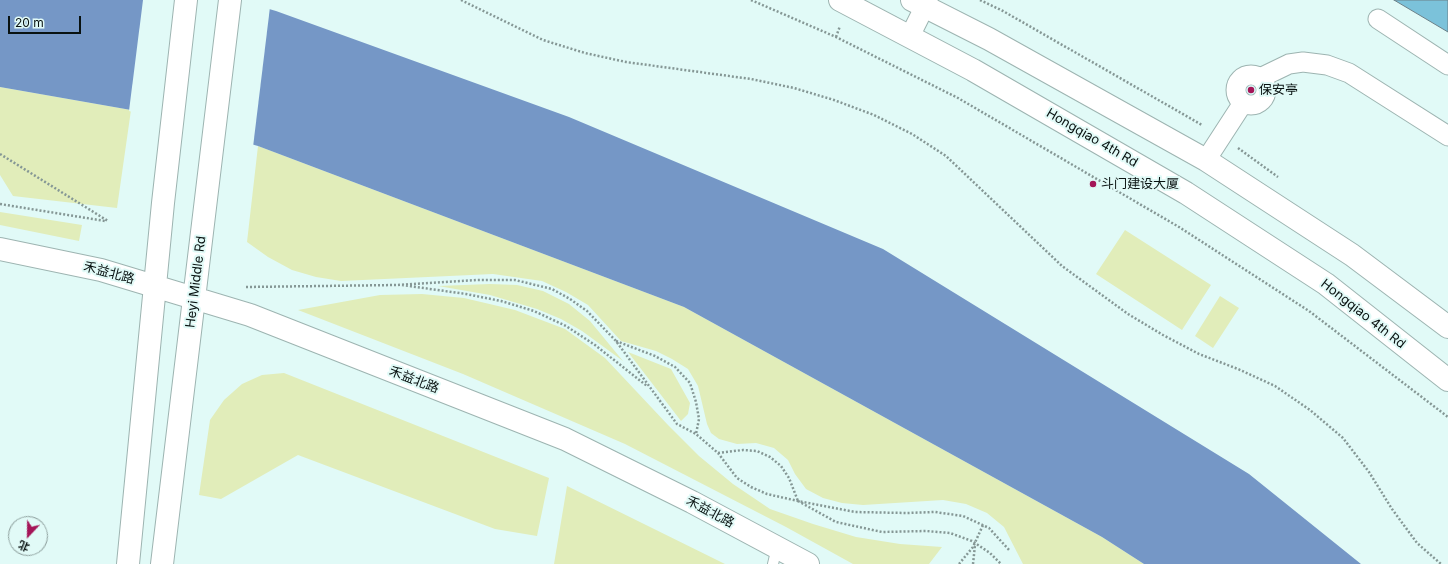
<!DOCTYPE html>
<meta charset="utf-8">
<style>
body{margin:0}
#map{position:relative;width:1448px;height:564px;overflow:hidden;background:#e1faf7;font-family:Inter,"Noto Sans SC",sans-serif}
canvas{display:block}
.north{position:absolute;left:8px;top:516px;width:40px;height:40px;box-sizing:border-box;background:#e1faf7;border:1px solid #8b9d9b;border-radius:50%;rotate:202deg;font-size:11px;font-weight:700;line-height:16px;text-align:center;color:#091211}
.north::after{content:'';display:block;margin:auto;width:14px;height:18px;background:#a41558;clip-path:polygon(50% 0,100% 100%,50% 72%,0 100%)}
.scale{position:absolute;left:8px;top:16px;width:73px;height:18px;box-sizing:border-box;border:2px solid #091211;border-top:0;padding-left:5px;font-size:12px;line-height:14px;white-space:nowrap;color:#091211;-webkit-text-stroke:3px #e1faf7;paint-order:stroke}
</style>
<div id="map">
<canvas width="1448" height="564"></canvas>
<div class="north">北</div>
<div class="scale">20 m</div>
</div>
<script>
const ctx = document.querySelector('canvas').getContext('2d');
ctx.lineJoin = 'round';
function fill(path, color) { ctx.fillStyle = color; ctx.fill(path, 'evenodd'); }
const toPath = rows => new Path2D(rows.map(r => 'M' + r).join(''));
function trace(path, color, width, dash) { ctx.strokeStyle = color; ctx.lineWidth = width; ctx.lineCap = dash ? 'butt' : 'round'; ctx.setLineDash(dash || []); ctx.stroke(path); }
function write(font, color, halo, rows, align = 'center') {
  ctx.font = font + ' Inter,"Noto Sans SC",sans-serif'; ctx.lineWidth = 4; ctx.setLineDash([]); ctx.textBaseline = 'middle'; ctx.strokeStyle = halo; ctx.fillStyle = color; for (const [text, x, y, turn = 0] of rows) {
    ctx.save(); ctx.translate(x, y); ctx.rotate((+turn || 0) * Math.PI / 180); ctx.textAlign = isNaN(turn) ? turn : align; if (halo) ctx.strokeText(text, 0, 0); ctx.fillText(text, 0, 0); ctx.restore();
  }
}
fill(toPath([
 [0,87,131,110,117,208,13,196,0,175],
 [258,146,684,307,1102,537,1144,564,1023,564,1004,527,987,513,966,504,943,500,863,505,842,503,823,498,806,489,795,474,788,460,774,448,756,443,737,444,719,439,711,433,707,424,698,386,688,369,672,359,656,351,621,341,588,305,566,292,542,281,493,274,341,281,316,277,292,270,268,257,247,242],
 [0,212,82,225,79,241,0,225],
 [1125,230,1211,285,1182,330,1096,274],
 [490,284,517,285,543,291,569,304,590,321,623,361,582,331,561,319,537,309,490,295,438,286],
 [422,294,464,298,515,310,565,329,605,358,668,425,699,456,733,484,770,509,813,524,856,537,900,544,942,547,929,564,853,564,786,527,625,444,463,374,298,310,380,295],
 [1220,296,1239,308,1213,348,1195,336],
 [628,352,671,369,690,403,688,414,681,421],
 [284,373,549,478,537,536,495,529,298,455,221,499,199,495,210,420,224,400,242,384,262,375],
 [567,486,725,564,554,564]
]), '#e1edba');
fill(toPath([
 [0,0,238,0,276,11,569,117,883,249,1249,474,1361,564,1144,564,1102,537,684,307,258,146,131,110,0,87]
]), '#7597c6');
fill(toPath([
 [143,0,245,0,270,7,253,147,129,111]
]), '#e1faf7');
const building = toPath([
 [1394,0,1448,0,1448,32,1394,0],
 [1250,79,1261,85,1251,100,1241,94,1250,79]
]);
fill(building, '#7bc2da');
trace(building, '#6c8088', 1);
const service = toPath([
 [773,564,777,547]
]);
const minor = toPath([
 [1378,19,1448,65],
 [910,36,928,0],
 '1236 90a15 15 0 1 1 30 0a15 15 0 1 1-30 0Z',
 [1260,78,1289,64,1303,62,1327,65,1349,73,1448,136],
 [1206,160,1243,103]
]);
const tertiary = toPath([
 [840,0,973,70,1186,193,1326,284,1448,380],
 [912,0,989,39,1206,160,1352,255,1448,327],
 [0,249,101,270,250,315,565,439,692,502,808,564],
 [128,564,163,203,186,0],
 [162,564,230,0]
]);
trace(service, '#9db4b1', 12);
trace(minor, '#9db4b1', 21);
trace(tertiary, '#9db4b1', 24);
trace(toPath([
 [461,0,543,40,585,53,626,62,751,79,794,88,834,100,874,115,912,134,946,156,1062,266,1128,314,1163,335,1199,354,1238,369,1275,386,1310,410,1343,438,1369,472,1392,509,1417,543,1441,564],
 [751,0,836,37,958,98,1179,227,1309,311,1448,417],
 [980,0,1003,11,1202,125],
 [836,37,840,26],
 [1238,148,1278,177],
 [0,154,108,221],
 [0,204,105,221],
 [402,285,466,294,501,301,534,311,566,326,595,345,647,386],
 [246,287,397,285,476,280,515,280,552,289,570,299,587,311,616,341,677,424,696,434],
 [616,341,655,356,675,367,690,383,696,402,699,419,696,434,718,453,737,478,751,487,767,494,798,501,855,512,907,513,935,512,963,516,989,528,1010,551],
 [718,453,743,450,757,451,770,457,781,466,789,478,798,501],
 [959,564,973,547,983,525],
 [973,564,975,545]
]), '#859795', 2.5, [2, 2]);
trace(service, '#fff', 10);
trace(minor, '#fff', 19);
trace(tertiary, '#fff', 22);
trace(toPath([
 [798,501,836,522,882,532,926,531,950,533,972,541,990,553,1001,564]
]), '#859795', 2.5, [2, 2]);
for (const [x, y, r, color] of [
 [1251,90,4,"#a41558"],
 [1093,184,4,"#a41558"]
]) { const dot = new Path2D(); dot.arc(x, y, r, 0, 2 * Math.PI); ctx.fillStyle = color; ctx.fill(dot); trace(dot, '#e1faf7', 1.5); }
write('13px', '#091211', '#e1faf7', [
 ["保安亭",1259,90],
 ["斗门建设大厦",1101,184]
], 'left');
write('13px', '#091211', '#e1faf7', [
 ["Hongqiao 4th Rd",1092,138,30],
 ["禾益北路",109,273,15],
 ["Heyi Middle Rd",196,282,-83],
 ["Hongqiao 4th Rd",1363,314,38],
 ["禾益北路",414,380,21],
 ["禾益北路",710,512,28]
]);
</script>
